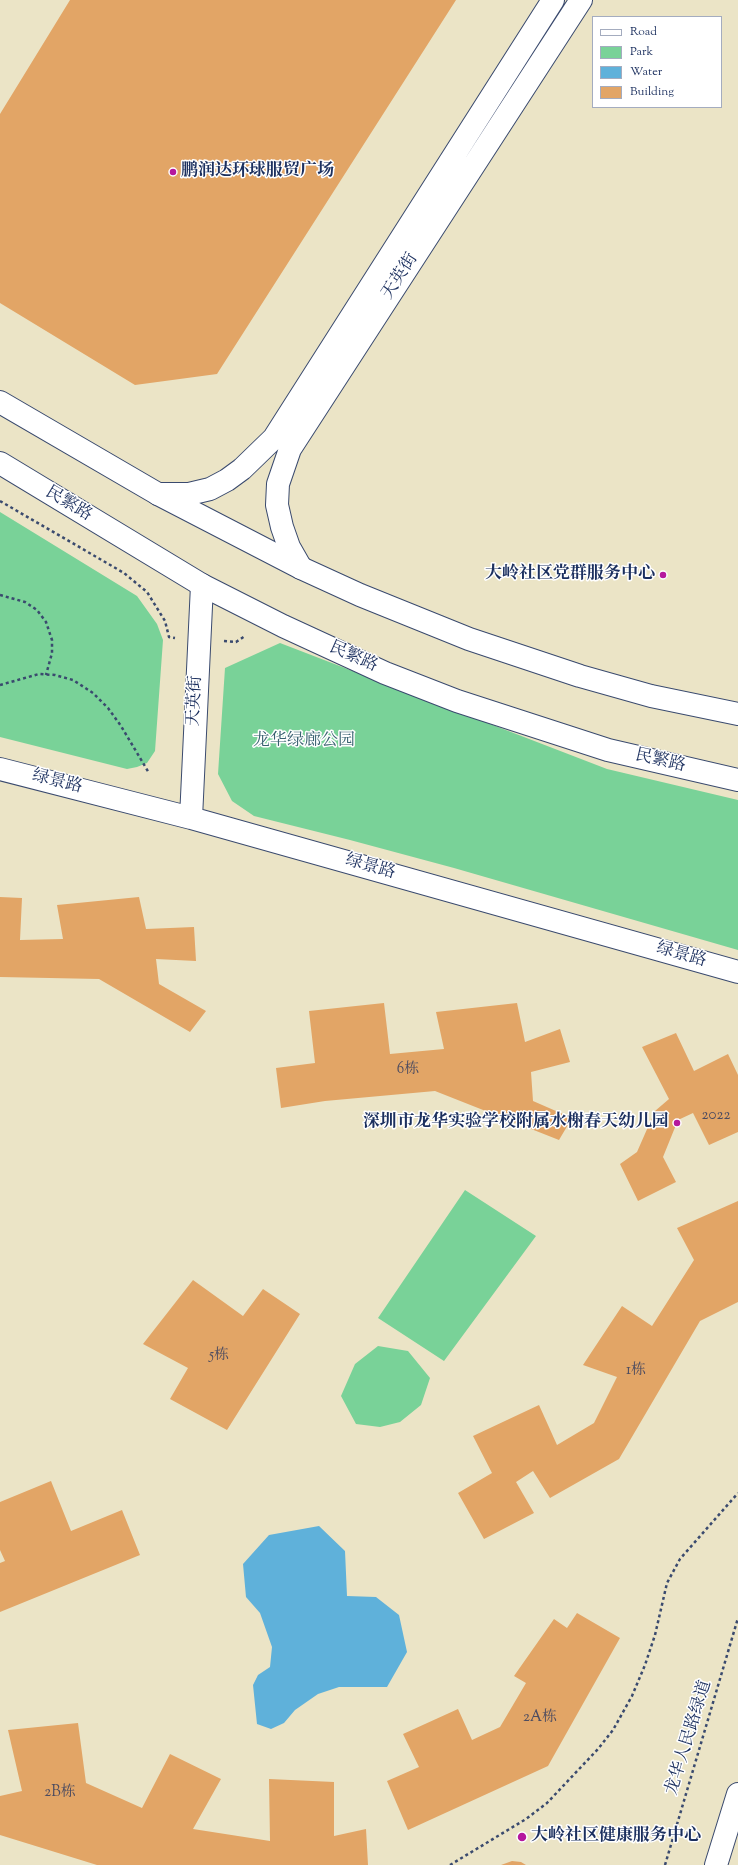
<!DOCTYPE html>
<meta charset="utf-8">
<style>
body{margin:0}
#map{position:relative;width:738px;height:1865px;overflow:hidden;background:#ebe4c6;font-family:"Sorts Mill Goudy",serif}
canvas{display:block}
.legend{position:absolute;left:592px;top:16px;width:130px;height:92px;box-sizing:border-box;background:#fff;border:1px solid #a4acbf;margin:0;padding:5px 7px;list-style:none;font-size:12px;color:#1b2f5e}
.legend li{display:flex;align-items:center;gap:8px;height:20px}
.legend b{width:20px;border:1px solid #a4acbf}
</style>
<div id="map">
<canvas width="738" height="1865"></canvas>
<ul class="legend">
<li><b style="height:5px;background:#fff"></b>Road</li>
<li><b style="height:11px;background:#79d298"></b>Park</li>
<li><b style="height:11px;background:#5fb1da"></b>Water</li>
<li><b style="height:11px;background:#e2a566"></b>Building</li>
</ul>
</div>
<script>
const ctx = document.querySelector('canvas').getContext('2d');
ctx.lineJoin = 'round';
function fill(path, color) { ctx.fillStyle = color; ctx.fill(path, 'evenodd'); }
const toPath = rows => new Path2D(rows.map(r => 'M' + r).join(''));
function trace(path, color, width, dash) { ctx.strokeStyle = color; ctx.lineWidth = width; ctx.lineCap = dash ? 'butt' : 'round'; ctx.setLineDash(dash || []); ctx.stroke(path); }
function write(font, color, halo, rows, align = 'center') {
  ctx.font = font + ' "Sorts Mill Goudy","Noto Serif SC",serif'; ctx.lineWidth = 3; ctx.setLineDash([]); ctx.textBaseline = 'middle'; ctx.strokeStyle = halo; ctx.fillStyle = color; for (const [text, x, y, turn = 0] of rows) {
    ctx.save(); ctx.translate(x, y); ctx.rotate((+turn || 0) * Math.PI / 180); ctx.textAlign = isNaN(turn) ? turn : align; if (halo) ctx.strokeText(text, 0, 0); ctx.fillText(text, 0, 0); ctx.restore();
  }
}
fill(toPath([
 [0,512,137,596,157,624,163,640,155,751,147,763,137,767,127,769,0,737],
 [280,643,607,769,738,800,738,950,454,868,350,840,254,816,232,801,218,774,225,668],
 [465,1190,536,1236,444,1361,378,1318],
 [378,1346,408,1351,430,1378,421,1405,400,1422,380,1427,356,1424,341,1396,355,1364]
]), '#79d298');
fill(toPath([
 [319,1526,345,1551,347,1596,376,1597,399,1615,407,1652,387,1687,339,1687,318,1694,295,1710,284,1723,271,1729,257,1724,253,1685,258,1675,270,1667,272,1647,260,1613,246,1597,243,1564,269,1535]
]), '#5fb1da');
fill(toPath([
 [70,0,456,0,217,374,135,385,0,303,0,114],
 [0,897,22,898,20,940,63,939,57,905,139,897,146,929,194,927,196,961,156,959,159,984,206,1011,190,1032,99,979,0,977],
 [384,1003,390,1054,444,1049,436,1012,517,1003,525,1042,560,1029,570,1062,531,1072,533,1101,572,1118,559,1140,435,1091,325,1101,281,1108,276,1068,315,1063,309,1011],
 [676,1033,694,1071,728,1054,738,1075,738,1132,709,1145,693,1113,678,1120,663,1157,676,1182,638,1201,620,1164,637,1152,655,1111,669,1099,642,1047],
 [738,1201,738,1302,700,1321,619,1459,550,1498,533,1471,516,1482,534,1513,484,1539,458,1493,492,1473,473,1436,539,1405,557,1445,594,1423,617,1377,583,1365,622,1306,652,1326,694,1260,677,1228],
 [193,1280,243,1316,263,1289,300,1314,227,1430,170,1399,188,1368,143,1344],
 [51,1481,71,1531,122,1510,140,1555,0,1612,0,1563,5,1561,0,1550,0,1502],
 [577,1613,620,1638,548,1766,408,1830,387,1781,419,1767,403,1734,458,1709,472,1740,500,1727,526,1683,514,1676,554,1619,567,1628],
 [78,1723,86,1783,142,1808,170,1754,221,1779,193,1829,270,1841,269,1779,334,1782,334,1836,366,1829,368,1865,97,1865,0,1835,0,1796,22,1791,8,1730],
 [512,1861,521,1862,526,1865,501,1865]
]), '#e2a566');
const minor = toPath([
 [158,494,189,494,210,489,227,480,242,469,274,438,553,0],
 [301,568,289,547,282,527,277,505,278,484,290,449,581,0],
 [0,769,191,818,738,972],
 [191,818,202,585]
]);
const major = toPath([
 [0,402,158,494,301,568,360,595,469,639,580,676,651,696,738,714],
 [0,463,202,585,283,626,385,673,457,701,608,750,738,780],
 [716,1865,738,1794]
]);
trace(minor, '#3a4a6e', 24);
trace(major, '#3a4a6e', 24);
trace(toPath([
 [0,501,124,573,147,592,165,621,169,637,175,638],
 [0,595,25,602,37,610,46,622,52,640,52,653,46,675],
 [224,641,236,642,245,636],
 [0,685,39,674,55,675,73,680,93,693,108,708,121,726,149,773],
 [450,1865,526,1819,547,1803,598,1749,613,1730,632,1696,645,1665,655,1635,667,1583,680,1559,738,1493],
 [665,1865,738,1618]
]), '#3a4a6e', 2.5, [3, 3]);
trace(minor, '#fff', 22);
trace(major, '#fff', 22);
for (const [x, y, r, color] of [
 [173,172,4,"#b5179e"],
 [663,575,4,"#b5179e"],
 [677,1123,4,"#b5179e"],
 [522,1837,5,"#b5179e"]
]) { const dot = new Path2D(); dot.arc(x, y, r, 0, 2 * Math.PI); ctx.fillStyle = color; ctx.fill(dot); trace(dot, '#fff', 1.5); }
write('15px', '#4d4c60', null, [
 ["6栋",408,1070],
 ["2022",716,1116],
 ["5栋",219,1356],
 ["1栋",636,1371],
 ["2A栋",540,1718],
 ["2B栋",60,1793]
]);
write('bold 17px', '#1b2f5e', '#fff', [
 ["鹏润达环球服贸广场",181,172],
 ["大岭社区党群服务中心",655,575,"right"],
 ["深圳市龙华实验学校附属水榭春天幼儿园",669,1123,"right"],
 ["大岭社区健康服务中心",531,1837]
], 'left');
write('17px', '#1b2f5e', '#fff', [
 ["天英街",401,277,-57],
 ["民繁路",68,505,31],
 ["民繁路",353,658,24],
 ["天英街",196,701,-87],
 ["民繁路",660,762,13],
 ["绿景路",57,783,14],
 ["绿景路",370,868,16],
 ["绿景路",681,956,16],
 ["龙华人民路绿道",690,1738,-73]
]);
write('17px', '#37606f', '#fff', [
 ["龙华绿廊公园",304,742]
]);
</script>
